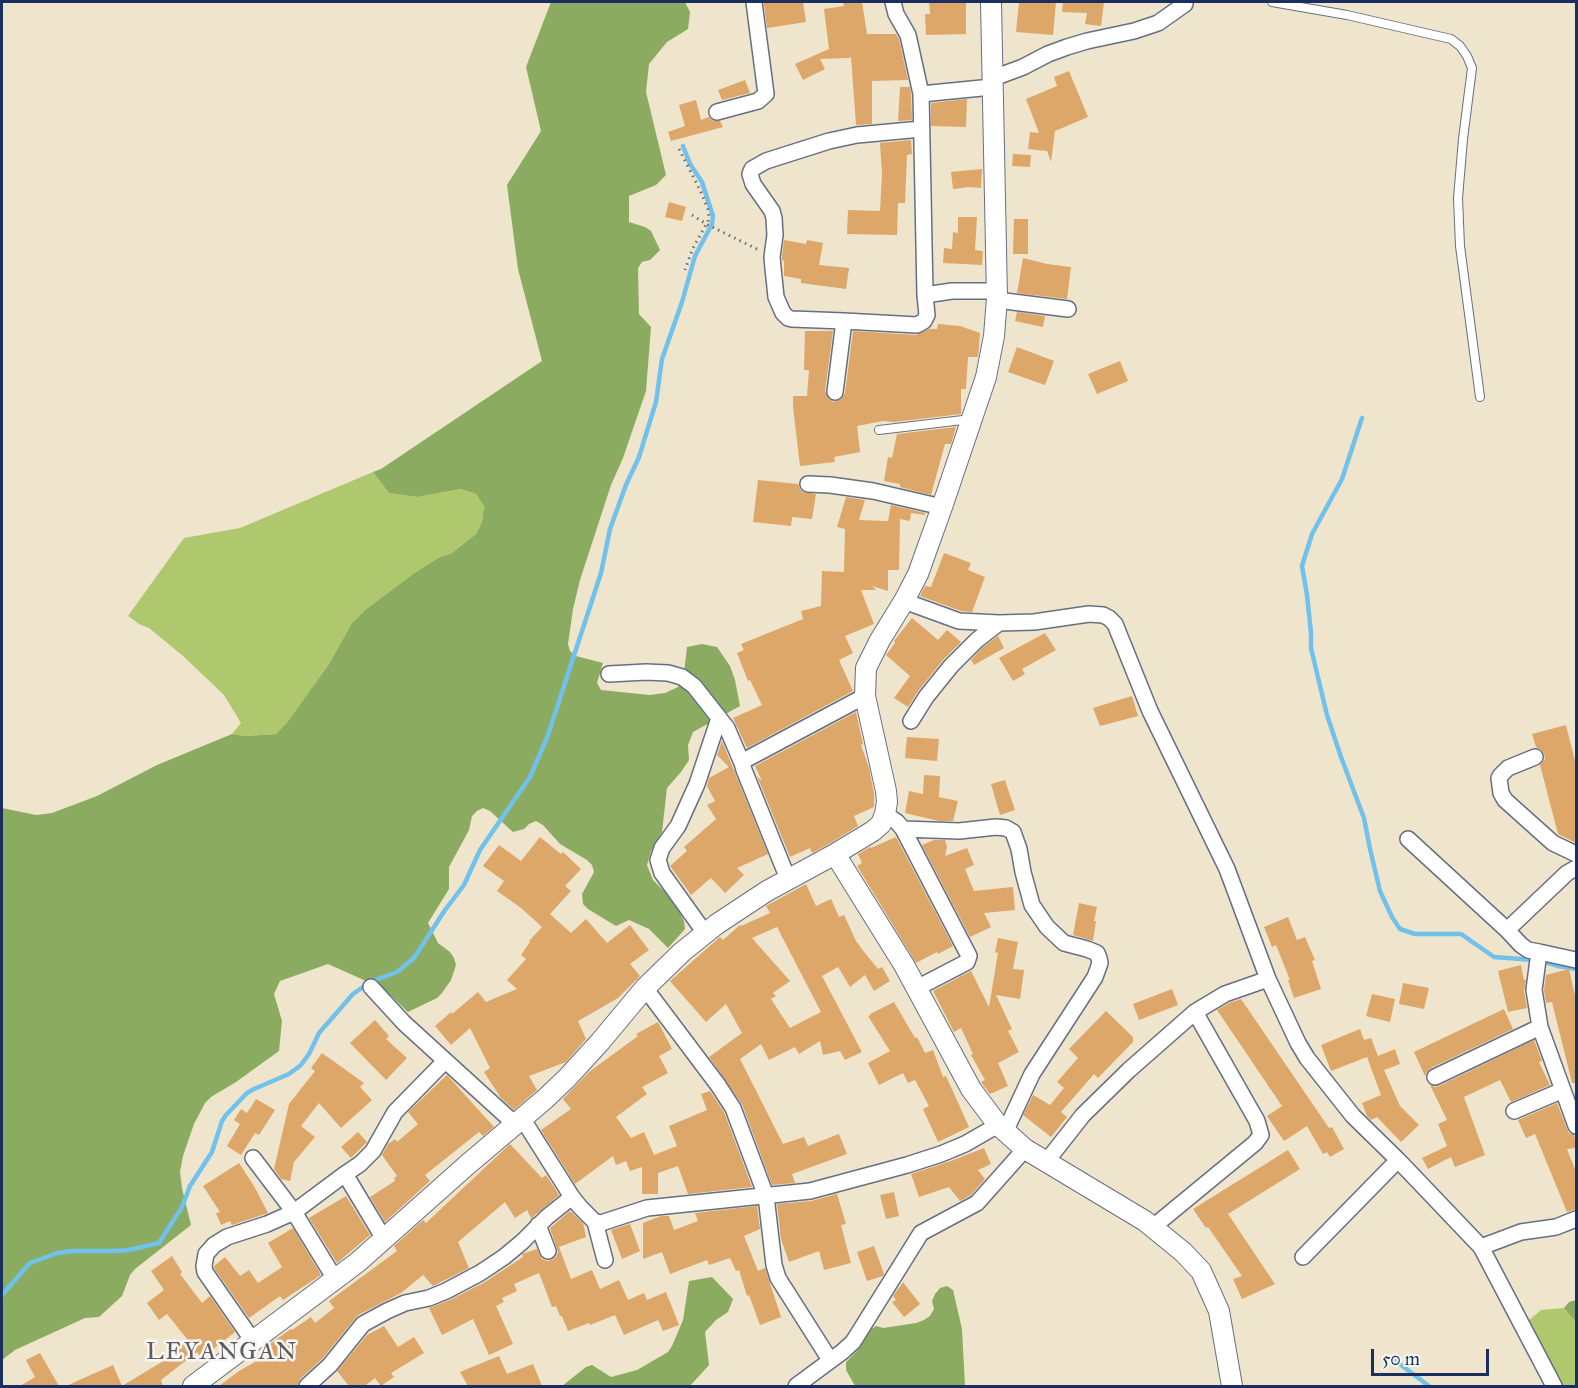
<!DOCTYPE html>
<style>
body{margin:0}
#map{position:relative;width:1578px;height:1388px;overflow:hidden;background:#efe5cc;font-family:"IM FELL Great Primer",serif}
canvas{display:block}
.frame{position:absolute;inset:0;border:3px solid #1b2f5e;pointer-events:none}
.scale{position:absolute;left:1371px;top:1349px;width:118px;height:27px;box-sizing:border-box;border:3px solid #1b2f5e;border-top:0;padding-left:8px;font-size:18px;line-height:21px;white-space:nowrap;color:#1b2f5e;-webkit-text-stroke:4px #f6f6f2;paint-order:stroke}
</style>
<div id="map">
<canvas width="1578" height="1388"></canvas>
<div class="frame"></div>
<div class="scale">50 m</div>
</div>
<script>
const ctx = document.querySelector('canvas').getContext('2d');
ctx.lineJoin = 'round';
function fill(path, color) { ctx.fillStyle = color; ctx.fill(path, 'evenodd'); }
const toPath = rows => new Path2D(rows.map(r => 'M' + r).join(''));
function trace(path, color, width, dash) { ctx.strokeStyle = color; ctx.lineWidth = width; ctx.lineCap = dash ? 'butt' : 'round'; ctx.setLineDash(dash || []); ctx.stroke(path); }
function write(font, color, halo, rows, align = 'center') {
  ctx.font = font + ' "IM FELL Great Primer",serif'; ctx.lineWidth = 5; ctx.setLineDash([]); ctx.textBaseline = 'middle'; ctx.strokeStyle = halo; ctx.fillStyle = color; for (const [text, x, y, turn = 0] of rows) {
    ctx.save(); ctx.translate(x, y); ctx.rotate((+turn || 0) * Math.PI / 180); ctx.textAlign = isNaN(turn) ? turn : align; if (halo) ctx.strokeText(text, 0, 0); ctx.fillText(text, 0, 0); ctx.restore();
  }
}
fill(toPath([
 [373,472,389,493,417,497,461,489,476,494,484,505,482,522,476,534,452,553,438,558,413,574,365,610,352,623,329,664,287,724,276,734,246,736,232,734,241,723,224,695,183,656,149,628,139,624,128,616,184,538,240,528],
 [1564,1308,1576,1322,1576,1386,1547,1386,1521,1327,1541,1310]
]), '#afc86d');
fill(toPath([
 [551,2,685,2,690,12,688,29,667,42,649,64,646,92,666,175,656,185,629,196,629,222,645,227,651,231,660,250,650,260,642,262,638,268,639,314,651,327,646,391,623,458,611,485,580,580,573,609,568,644,570,651,576,656,603,663,597,683,601,690,650,695,665,693,678,687,682,677,684,673,687,647,702,644,717,647,730,666,735,680,740,706,693,732,688,745,689,760,681,772,667,788,662,832,651,851,647,865,653,880,674,901,684,921,685,929,668,948,649,929,629,920,616,926,588,909,583,904,582,894,594,872,592,865,587,860,560,844,543,825,536,821,529,824,524,829,513,832,490,811,483,808,477,811,472,816,469,830,449,867,449,889,428,923,438,943,450,952,454,958,456,965,451,980,442,993,437,998,408,1012,384,989,328,964,280,981,274,994,282,1021,279,1051,236,1082,211,1097,205,1103,194,1124,183,1156,180,1172,182,1188,191,1225,135,1269,130,1275,122,1296,99,1317,85,1318,15,1350,2,1360,2,808,36,815,52,813,97,796,157,765,232,734,246,736,276,734,287,723,329,664,352,623,365,610,413,574,438,558,452,553,476,534,482,522,484,506,476,494,461,489,417,497,389,493,373,472,381,469,542,361,518,269,507,185,541,131,526,67],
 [712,1277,733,1299,728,1312,716,1320,705,1332,709,1365,690,1386,562,1386,586,1367,592,1365,611,1377,637,1370,668,1352,672,1346,683,1320,689,1281],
 [947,1286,953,1290,962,1329,965,1386,855,1386,846,1370,846,1362,858,1350,860,1343,870,1330,876,1326,883,1328,916,1323,924,1320,930,1316,934,1309,932,1301,935,1294,940,1288],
 [1576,1300,1576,1322,1564,1308,1569,1302]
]), '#8bac60');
trace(toPath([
 [1362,418,1342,479,1312,534,1302,566,1307,595,1311,633,1311,648,1327,715,1341,757,1364,818,1370,849,1380,891,1392,917,1400,929,1415,934,1461,934,1494,957,1534,960],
 [1542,961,1558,966,1576,969],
 [2,1295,30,1263,57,1253,72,1251,115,1251,129,1250,159,1243,182,1207,190,1186,212,1152,222,1121,226,1115,247,1093,254,1089,289,1074,301,1065,309,1054,319,1033,353,994,370,982,397,972,414,958,445,910,464,885,480,850,530,777,547,738,601,573,610,529,626,485,639,457,656,402,662,359,682,302,695,256,712,224,713,216,702,182,690,164,683,146],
 [1393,1359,1429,1386]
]), '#70c1ec', 4.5);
fill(toPath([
 [777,2,803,2,806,22,767,28,764,3],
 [843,2,862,2,867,34,896,34,899,39,908,80,872,81,872,124,856,125,851,57,848,58,820,59,825,69,803,80,795,64,829,49,824,9,844,6],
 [929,2,966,2,966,34,926,35,925,14,930,14],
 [1019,2,1056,2,1053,35,1016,32],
 [1063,2,1104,2,1101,26,1085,24,1087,13,1062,12],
 [1069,71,1088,117,1055,131,1051,162,1047,151,1028,149,1030,132,1039,133,1026,99,1057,86,1054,77],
 [745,80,750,93,722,100,718,90],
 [900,87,910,87,911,95,912,120,898,121],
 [967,99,966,127,931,126,931,103],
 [696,100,701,120,709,117,714,121,720,121,723,127,671,141,668,132,685,126,679,105],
 [911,140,912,154,907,155,905,203,898,203,897,235,847,234,848,210,880,211,882,174,880,143],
 [1013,154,1031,155,1030,167,1012,166],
 [982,169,981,188,970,187,953,189,951,172],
 [669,202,686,207,682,221,665,217],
 [958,217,977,217,975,250,983,251,982,265,943,263,944,248,952,249,953,232,958,233],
 [1014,219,1028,219,1028,254,1013,254],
 [784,240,806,244,807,240,823,243,819,265,849,268,846,289,801,283,801,279,784,276,784,261,782,260,782,257],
 [1023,258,1047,264,1071,267,1067,299,1017,293],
 [1017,312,1045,316,1043,327,1015,321],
 [938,324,960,326,980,333,978,357,968,357,966,389,961,389,961,414,894,422,883,421,857,426,860,452,834,457,835,462,800,466,793,407,793,396,807,396,809,370,804,370,805,331,833,331,825,391,829,399,834,402,842,398,845,393,853,331,916,335,929,329,937,329],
 [1017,347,1054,361,1045,385,1008,372],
 [1120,361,1128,381,1097,394,1088,374],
 [956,427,951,444,945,444,931,495,900,487,900,484,884,481,888,457,892,458,897,434],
 [758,480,798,484,800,489,803,492,816,494,812,519,792,517,791,526,753,522],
 [846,497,865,500,859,520,888,521,891,505,925,513,925,515,911,513,910,521,900,519,899,570,888,570,888,591,872,586,876,590,861,590,874,624,845,636,853,653,839,660,853,691,747,748,733,718,762,705,750,680,748,681,737,653,744,650,741,644,803,619,801,611,821,606,822,571,844,572,845,529,837,527],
 [944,553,971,563,968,570,985,577,972,612,961,611,920,596,925,586,931,587],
 [912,618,938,640,947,630,961,642,943,660,918,691,908,707,894,698,910,676,886,655,895,643,894,641],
 [1045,633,1056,650,1022,669,1025,674,1013,681,999,658],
 [998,636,1004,648,974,665,971,660,983,647],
 [1132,696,1138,716,1100,726,1093,708],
 [856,712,863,744,861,745,869,768,874,793,874,807,854,816,858,826,829,844,812,853,810,848,790,857,757,776,762,781,755,766],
 [1566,725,1576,765,1576,842,1574,842,1558,834,1540,765,1545,759,1544,754,1541,750,1536,747,1532,734],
 [907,737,939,739,937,761,905,758],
 [722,741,768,854,737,868,744,875,725,893,711,878,691,895,670,866,687,851,684,847,716,819,707,805,715,801,707,786,709,778,729,767,717,755],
 [924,775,940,776,939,797,958,801,953,821,939,821,905,813,909,791,923,794],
 [1005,780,1015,810,1000,815,991,784],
 [540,837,561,854,563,852,581,869,565,886,571,891,550,914,571,933,586,919,607,943,630,925,649,950,630,964,640,976,618,998,578,1021,586,1039,566,1062,529,1076,537,1090,514,1110,501,1098,484,1072,490,1068,470,1028,451,1045,435,1026,451,1012,452,1014,478,992,486,1002,517,989,507,980,526,959,521,955,530,942,529,941,542,927,521,908,497,891,504,881,483,866,499,845,521,861],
 [896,837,953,946,938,954,937,952,916,963,857,866,862,863,858,854,870,847,871,848],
 [934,840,945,840,947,847,945,856,967,848,974,865,965,869,974,891,1013,887,1015,910,984,913,991,927,970,937,922,845],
 [806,884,816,906,831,899,839,917,844,915,856,941,861,948,878,969,882,967,890,981,874,991,865,975,850,987,838,967,822,976,862,1052,845,1060,840,1051,823,1055,820,1041,799,1054,795,1047,769,1060,761,1044,740,1059,783,1144,804,1137,808,1146,839,1134,847,1154,792,1174,795,1183,772,1185,742,1104,709,1057,742,1033,726,1004,706,1022,670,981,720,937,723,940,740,925,741,926,770,913,766,906],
 [777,927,821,1012,790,1028,771,999,776,996,773,993,790,981,752,938],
 [1079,903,1097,907,1094,921,1096,921,1093,941,1073,935],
 [1288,917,1297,940,1305,937,1315,960,1312,961,1321,989,1294,998,1288,980,1290,980,1276,945,1272,947,1264,927],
 [998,938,1018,942,1013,969,1024,970,1020,999,996,995,1012,1029,1008,1031,1019,1052,998,1063,1008,1086,990,1094,981,1082,985,1080,971,1055,973,1054,961,1028,954,1032,933,991,971,971,989,1007,998,953,995,952],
 [1521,965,1524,980,1526,980,1524,991,1527,1008,1508,1012,1498,971],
 [1569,969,1576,1000,1576,1083,1572,1083,1552,1002,1546,1003,1544,990,1546,975],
 [1403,983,1429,988,1424,1009,1399,1004],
 [1172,989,1178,1005,1139,1020,1133,1004],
 [1372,994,1395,999,1390,1022,1366,1016],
 [1241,999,1329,1128,1332,1127,1344,1149,1330,1157,1327,1152,1323,1154,1307,1126,1284,1141,1267,1116,1282,1106,1217,1010,1229,1003],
 [894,1002,915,1038,917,1037,925,1053,933,1050,943,1077,946,1076,969,1127,938,1142,923,1109,929,1106,915,1080,908,1083,903,1073,879,1085,868,1063,890,1051,868,1016,871,1015,870,1014],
 [1504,1009,1513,1029,1431,1068,1427,1072,1425,1076,1414,1052],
 [1106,1011,1133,1037,1133,1042,1098,1078,1094,1074,1061,1112,1067,1117,1051,1137,1023,1115,1033,1095,1050,1105,1064,1088,1057,1082,1078,1058,1069,1049],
 [375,1020,389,1036,386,1039,407,1058,386,1080,350,1043],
 [658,1022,672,1049,659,1056,668,1073,642,1087,647,1094,616,1117,631,1138,644,1132,654,1155,677,1146,669,1126,707,1110,701,1094,710,1091,724,1112,752,1187,688,1194,678,1166,658,1173,658,1194,642,1194,642,1167,630,1171,626,1161,616,1165,613,1156,575,1184,541,1130,571,1109,563,1099,589,1072,638,1036,636,1034],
 [1360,1029,1364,1040,1371,1038,1378,1056,1395,1049,1400,1064,1384,1070,1400,1106,1419,1125,1401,1142,1377,1117,1371,1120,1367,1116,1362,1103,1381,1095,1367,1057,1331,1071,1321,1045],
 [1534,1040,1542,1061,1539,1062,1550,1085,1511,1102,1500,1080,1464,1097,1485,1155,1455,1167,1451,1157,1428,1169,1422,1158,1447,1146,1438,1124,1447,1120,1430,1085,1435,1087,1439,1086],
 [322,1053,364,1083,360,1087,372,1100,341,1128,319,1103,301,1126,315,1137,294,1162,290,1181,281,1179,274,1169,289,1104,315,1071,311,1068],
 [447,1075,494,1127,483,1136,479,1132,425,1175,430,1181,385,1222,370,1197,395,1181,394,1178,397,1176,382,1155,388,1144,395,1139,397,1142,418,1124,408,1112],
 [256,1099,275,1110,259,1135,255,1133,241,1155,227,1146,240,1124,234,1120,241,1109,247,1113],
 [1557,1103,1567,1129,1569,1133,1574,1135,1576,1142,1576,1148,1567,1149,1576,1172,1576,1209,1567,1212,1535,1134,1526,1138,1518,1120],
 [358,1132,367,1142,351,1158,341,1147],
 [510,1144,542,1178,546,1175,559,1195,534,1216,531,1218,527,1210,515,1218,505,1202,458,1242,469,1268,433,1286,423,1275,401,1293,358,1315,323,1358,300,1379,297,1386,219,1386,239,1371,273,1352,268,1345,291,1329,292,1330,311,1317,315,1323,334,1308,329,1301,397,1251,394,1246,423,1220,426,1223],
 [984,1148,991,1164,978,1170,985,1179,971,1195,960,1201,949,1187,919,1197,911,1174,951,1161],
 [1288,1150,1300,1169,1228,1214,1275,1284,1242,1299,1233,1279,1242,1276,1208,1227,1206,1228,1193,1209],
 [239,1163,254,1186,268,1213,232,1225,230,1221,221,1225,216,1213,220,1212,203,1186],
 [894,1192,899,1216,886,1219,880,1195],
 [837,1194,846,1224,841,1225,851,1263,824,1270,819,1251,789,1262,781,1239,777,1204,811,1201],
 [346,1196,370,1235,337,1263,309,1218],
 [757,1206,760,1229,744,1236,758,1271,765,1268,781,1317,760,1325,749,1295,747,1296,739,1270,736,1271,730,1258,709,1265,707,1260,670,1274,662,1252,643,1259,643,1223,661,1216,669,1216,674,1230,698,1221,695,1213],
 [570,1211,583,1223,586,1237,559,1247,571,1279,592,1270,600,1289,619,1280,628,1300,644,1293,647,1300,666,1292,679,1325,663,1331,658,1320,624,1335,615,1315,590,1325,589,1323,568,1331,562,1316,560,1316,556,1306,552,1307,539,1273,514,1284,517,1291,502,1298,504,1302,496,1306,513,1344,489,1355,473,1319,442,1335,429,1308,450,1300,485,1282,523,1257,522,1254,537,1249,542,1259,547,1261,552,1260,556,1257,558,1252,550,1228],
 [630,1224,640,1251,622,1259,611,1230],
 [293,1228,321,1275,283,1300,280,1296,249,1318,214,1268,214,1266,225,1257,240,1276,249,1270,258,1283,282,1267,268,1243],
 [874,1246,884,1274,883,1276,867,1281,857,1252],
 [172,1256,182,1272,180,1274,202,1303,210,1296,235,1332,202,1358,197,1352,161,1380,163,1386,66,1386,113,1365,122,1386,165,1360,163,1357,187,1339,167,1314,159,1320,147,1303,164,1290,151,1271],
 [903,1282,920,1304,904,1317,892,1302,896,1300,893,1296],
 [384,1326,398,1347,414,1337,424,1353,391,1373,394,1377,381,1386,375,1378,365,1386,349,1386,337,1371,367,1335],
 [40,1353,59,1386,20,1386,35,1377,26,1360],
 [499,1356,507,1374,533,1364,542,1386,468,1386,460,1372]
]), '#dca768');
const service = toPath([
 [1272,2,1347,15,1451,39,1460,46,1467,56,1472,68,1463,139,1458,198,1460,246,1480,397],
 [879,430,971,419]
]);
const minor = toPath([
 [893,2,896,14,908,35,921,94,925,295],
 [991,79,1023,67,1048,54,1067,47,1087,41,1134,31,1158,23,1185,4,1184,2],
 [921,94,992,87],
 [717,112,758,101,766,94,754,2],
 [997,300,1068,309],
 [844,321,792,319,788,318,783,313,776,297,773,268,772,257,775,235,774,218,772,211,753,184,750,174,752,169,766,161,829,141,857,135,921,129],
 [835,392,844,321,917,325,924,321,927,315,925,295,952,291,996,291],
 [808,484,830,485,873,491,942,507],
 [904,601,959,621,999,623,1034,622,1089,614,1103,615,1109,618,1115,624,1150,711,1227,869,1268,979,1298,1043,1307,1058,1353,1116,1398,1160,1303,1257],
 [609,674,646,672,668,673,682,677,694,686,727,728,742,763],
 [911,721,926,697,951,666,977,640,999,623],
 [1535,757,1508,768,1501,775,1499,778,1501,793,1505,800,1553,843,1576,854],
 [885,814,897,822,903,829,969,956,967,962,917,988],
 [903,829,959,831,996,827,1006,828,1013,832,1019,849,1023,872,1032,905,1047,927,1064,943,1087,949,1097,953,1099,958,1100,963,1095,977,1032,1074,1005,1132],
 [1408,839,1507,930,1521,945,1528,950,1539,952,1534,990,1540,1027,1435,1077],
 [788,879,744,770,742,763,745,760,865,696],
 [1507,930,1567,873,1576,868],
 [705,933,662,873,658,860,662,848,678,826,697,784,719,718],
 [1539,952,1576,960],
 [371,987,404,1023,515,1124],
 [645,988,718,1085,733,1108,766,1196,774,1265,778,1278,830,1360],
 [1540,1027,1576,1126],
 [1514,1111,1563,1090],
 [522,1118,572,1197,580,1207,595,1222,601,1223,647,1208,810,1191,907,1165,941,1154,965,1144,998,1125],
 [253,1158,294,1212,335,1279],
 [1398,1160,1481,1247,1554,1386],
 [1046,1162,1083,1115,1129,1070,1195,1012,1225,994,1268,979],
 [595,1222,605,1260],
 [538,1225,548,1251],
 [1153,1227,1255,1143,1261,1135,1257,1121,1195,1012],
 [384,1239,345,1174,360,1164,373,1151,395,1112,445,1061],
 [1481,1247,1521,1232,1556,1227,1576,1219],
 [253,1341,205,1272,204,1266,206,1254,214,1245,227,1237,267,1224,294,1212,345,1174],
 [307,1386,330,1365,363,1324,387,1311,405,1303,429,1298,446,1291,480,1273,504,1257,522,1242,547,1217,572,1197],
 [796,1386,842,1352,853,1342,921,1233,977,1203,1025,1149]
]);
const tertiary = toPath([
 [991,2,997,298,994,336,986,377,942,507,918,574,904,601,880,640,866,668,865,696,886,791,887,802,885,814,881,824,873,831,835,854,904,965,971,1089,998,1125,1025,1149,1145,1221,1183,1252,1201,1271,1219,1311,1232,1386],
 [193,1386,358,1262,467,1165,545,1099,567,1078,600,1042,645,988,682,952,717,924,767,891,835,854]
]);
trace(service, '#656f84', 10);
trace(minor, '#656f84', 18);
trace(tertiary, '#656f84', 22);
trace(toPath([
 [679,149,702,194,709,212,708,221,693,248,685,270],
 [692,215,708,225,759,250]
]), '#656f84', 3, [1.5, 4.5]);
trace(service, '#fff', 8);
trace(minor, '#fff', 15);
trace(tertiary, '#fff', 20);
ctx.letterSpacing = '1.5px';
write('24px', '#5f5962', '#f6f6f2', [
 ["LEYANGAN",222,1353]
]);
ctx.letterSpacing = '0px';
</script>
